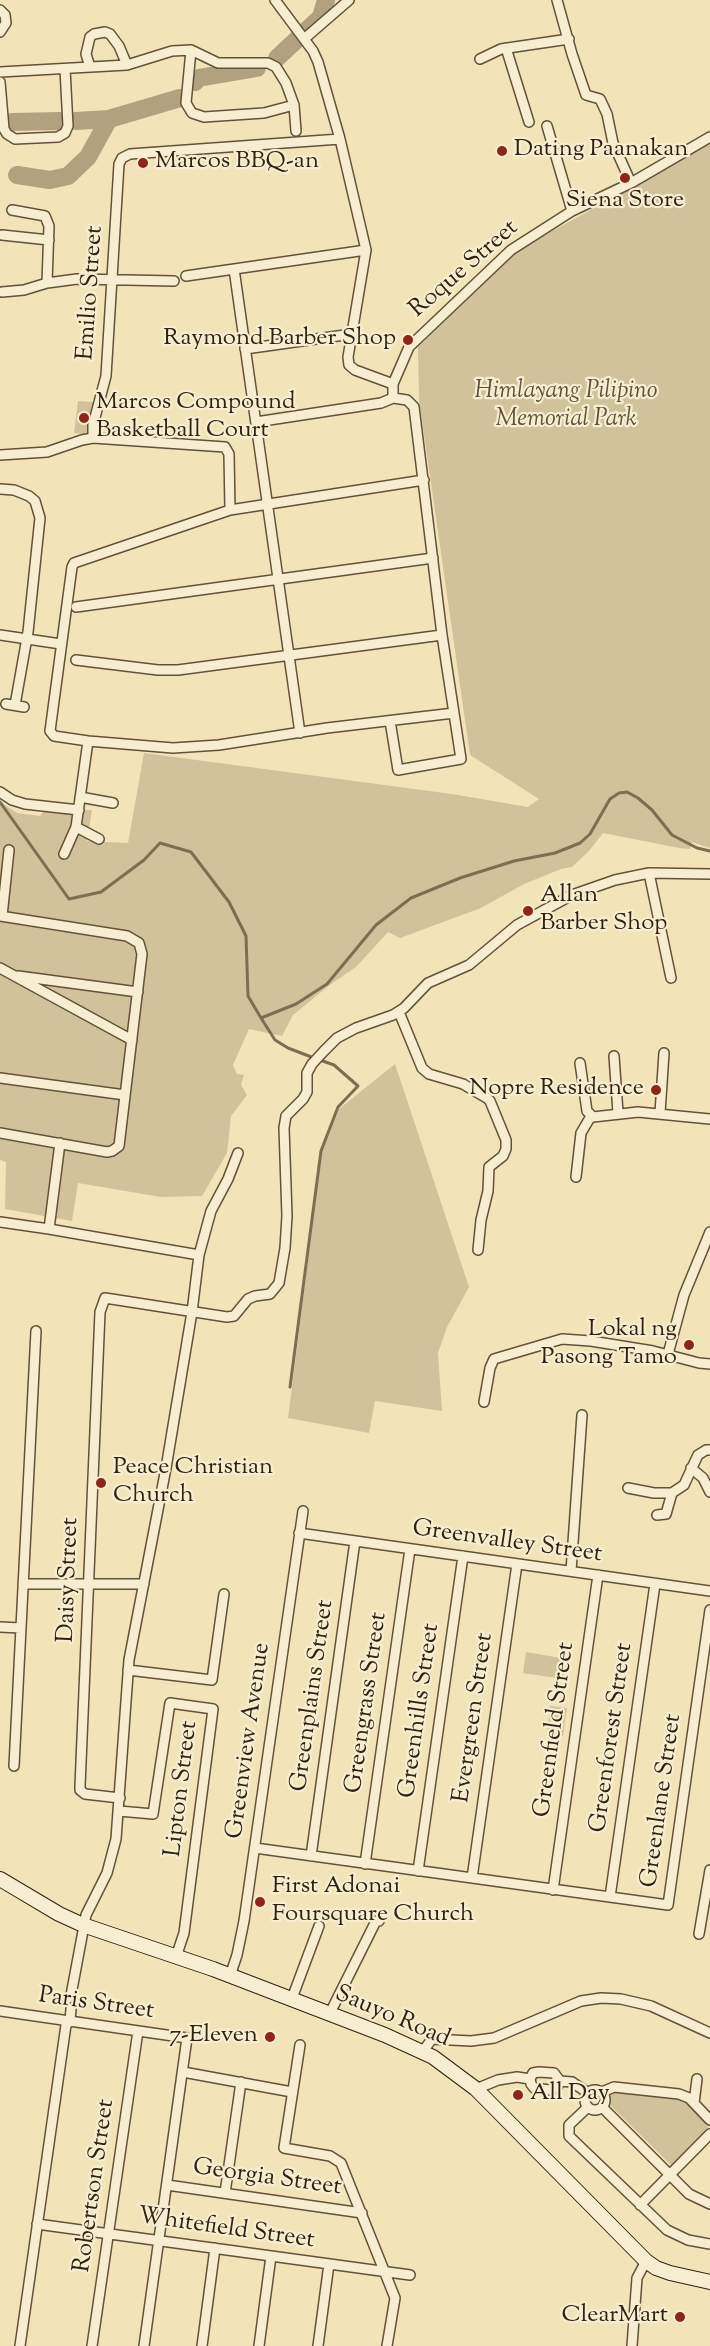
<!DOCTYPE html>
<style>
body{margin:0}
canvas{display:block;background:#f3e3b8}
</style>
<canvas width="710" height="2346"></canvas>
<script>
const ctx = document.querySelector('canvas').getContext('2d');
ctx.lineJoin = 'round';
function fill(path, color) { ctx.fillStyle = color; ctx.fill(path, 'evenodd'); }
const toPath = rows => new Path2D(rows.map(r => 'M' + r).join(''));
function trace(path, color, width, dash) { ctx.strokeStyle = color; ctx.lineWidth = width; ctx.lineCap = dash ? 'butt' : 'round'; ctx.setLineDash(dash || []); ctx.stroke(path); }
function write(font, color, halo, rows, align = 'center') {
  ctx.font = font + ' "Sorts Mill Goudy",serif'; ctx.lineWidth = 4.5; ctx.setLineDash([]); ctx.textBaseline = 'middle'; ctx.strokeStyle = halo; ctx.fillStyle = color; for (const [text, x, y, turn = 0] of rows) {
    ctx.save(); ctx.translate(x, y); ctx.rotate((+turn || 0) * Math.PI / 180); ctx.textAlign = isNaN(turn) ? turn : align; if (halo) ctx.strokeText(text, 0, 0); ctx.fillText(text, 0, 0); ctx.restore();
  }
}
fill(toPath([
 [710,144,710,848,692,842,690,849,679,848,603,833,589,851,572,867,561,869,524,884,481,908,400,938,388,932,356,967,331,984,293,1015,282,1036,249,1029,233,1065,237,1074,244,1075,241,1085,247,1095,231,1116,227,1153,202,1196,161,1197,78,1183,72,1221,5,1209,6,1162,0,1160,0,802,17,813,40,816,44,811,92,810,87,841,128,843,144,753,452,794,528,807,539,799,470,755,419,400,418,347,518,250],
 [78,401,93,402,90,435,74,433],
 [395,1064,469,1287,447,1327,438,1353,442,1411,375,1401,369,1433,288,1418,322,1151,339,1109],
 [526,1652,567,1659,564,1679,523,1673],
 [550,1706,567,1708,563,1736,547,1734],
 [613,2089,681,2097,710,2129,673,2167,608,2103,608,2096]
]), '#d2c29b');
trace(toPath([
 [0,802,69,899,101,892,144,860,160,843,191,852,229,902,246,936,248,996,261,1018,275,1040,288,1048,314,1058],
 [261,1018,296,1004,327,984,376,925,411,898,460,878,514,861,555,853,580,843,590,834,610,799,619,793,627,792,638,798,652,810,672,835,697,848,710,851],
 [290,1387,321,1151,338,1107,358,1086,334,1065,320,1060]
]), '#7d6e53', 3);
trace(toPath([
 [277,58,321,17,326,0],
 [195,82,198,78,257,68],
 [76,121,109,119,180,98],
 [12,122,60,121],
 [17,175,50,180,68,176,88,157,109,119]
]), '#b1a17f', 18);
const street = toPath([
 [275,0,313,51,318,62,340,139,366,250,348,357,349,365,355,370,393,384],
 [557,0,572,54,586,95,600,99,607,114,613,143,631,183],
 [0,10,5,15,6,23,0,32],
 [304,39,349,0],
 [506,48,529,122],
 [191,50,186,103,192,113,204,117,264,113,294,105],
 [480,59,501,49,569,39],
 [90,67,86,54,90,37,94,34,105,32,110,34,119,46,127,65],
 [0,72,127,65,172,51,191,50,218,63,268,63,276,67,286,83,294,105,296,131],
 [0,82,4,129,7,134,15,139,58,137,65,133,68,126,65,69],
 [547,126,572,211],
 [12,210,45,216,49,226,47,283],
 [2,235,49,240],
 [234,269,300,733],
 [186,276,366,250],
 [2,292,24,290,47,283,77,279,174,281],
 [245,349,352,334],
 [393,398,393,384,409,347,511,250,572,211,631,183,710,137],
 [256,422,381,403,393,398,407,400,414,407,442,635,461,759,398,770,390,721],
 [93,438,93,425,106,376,119,164,122,158,130,154,340,139],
 [0,455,47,452,82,440,93,438,225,447,229,454,230,510],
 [424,480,230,510,74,563,72,567,50,731,54,736,88,741,173,748,219,745,327,728,454,713],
 [0,489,14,490,29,496,35,501,40,518,28,632,15,705],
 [76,607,433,558],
 [0,635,61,644],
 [76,660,158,670,178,670,442,635],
 [6,704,24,707],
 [0,792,12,800,25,804,79,810],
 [80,797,113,803],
 [76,827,99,839],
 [64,854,76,827,88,741],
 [649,873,671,978],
 [0,916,127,936,139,943,142,954,119,1146,112,1151,107,1152,0,1133],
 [2,916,9,850],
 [0,968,132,1040],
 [18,976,138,992],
 [399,1012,422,1068,429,1074,463,1084,487,1098,490,1101,506,1140,506,1149,503,1156,489,1167,488,1191,481,1220,478,1250],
 [614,1056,618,1113],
 [580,1063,587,1111,593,1117,638,1112,710,1119],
 [0,1078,125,1095],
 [660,1113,664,1053],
 [576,1177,581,1133,591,1116],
 [0,1222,49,1229,199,1255],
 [49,1229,60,1143],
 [668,1354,684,1295,710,1232],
 [484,1402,490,1368,494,1359,562,1339,591,1341,653,1351,699,1363,710,1364],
 [691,1468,703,1478,710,1492],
 [628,1488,654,1493,672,1493,684,1485,698,1455,706,1450,710,1450],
 [657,1515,666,1514,672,1493],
 [299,1533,710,1591],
 [571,1571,582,1415],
 [23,1584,144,1584],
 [0,1627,21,1628],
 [128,1670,212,1680,224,1594],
 [14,1766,36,1331],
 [120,1798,85,1794,80,1790,80,1786,100,1312,105,1298,227,1317,234,1316,248,1299,255,1296,270,1294,279,1283,285,1248,287,1216,284,1128,286,1116,303,1099,307,1092,307,1073,312,1064,324,1051,337,1038,356,1028,393,1015,404,1008,428,983,469,965,517,925,572,895,615,880,649,873,710,874],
 [119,1811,153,1814,170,1703,213,1709,184,1933,176,1957],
 [255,1848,668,1905,710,1610],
 [311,1856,355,1541],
 [365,1864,410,1549],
 [418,1871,463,1556],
 [472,1878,517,1564],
 [553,1890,598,1575],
 [610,1897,655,1584],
 [699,1934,710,1870],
 [230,1976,237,1955,244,1921,303,1511],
 [67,1999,71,1995,86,1915,107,1873,116,1839,129,1660,166,1468,192,1312,199,1255,211,1211,228,1179,238,1153],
 [291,2001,319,1926],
 [0,2011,187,2038,144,2346],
 [329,2015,376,1921,379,1921],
 [300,2045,284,2148,330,2156,341,2163,395,2298,387,2346],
 [423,2051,432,2039,471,2041,494,2038,581,2001,601,1998,621,1999,651,2006,710,2033],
 [183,2072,292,2092],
 [530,2079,531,2084,534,2088,550,2090,557,2087,560,2081],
 [530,2079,533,2073,539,2072,554,2073,560,2081],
 [560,2081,572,2082,588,2093],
 [476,2089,498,2080,517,2077,530,2079],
 '585 2100a10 10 0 1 1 20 0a10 10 0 1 1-20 0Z',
 [602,2092,614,2087,679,2094,689,2098,710,2120],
 [694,2103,697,2079],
 [588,2107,569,2125,569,2136,667,2230,688,2240,710,2244],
 [602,2107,689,2194,710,2204],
 [167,2185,362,2213],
 [225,2193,241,2082],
 [640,2205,710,2134],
 [37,2224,410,2275],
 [20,2346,66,2025,70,2021,71,2009],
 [92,2346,138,2031],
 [202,2346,215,2248],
 [259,2346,271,2256],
 [318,2346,329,2264],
 [632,2346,637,2278,646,2261]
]);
const secondary = toPath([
 [0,1879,59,1914,83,1925,213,1969,385,2035,433,2057,476,2089,646,2261,656,2268,670,2273,710,2282]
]);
trace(street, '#61523a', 12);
trace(secondary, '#302110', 16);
trace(street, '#f7edd1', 9);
trace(secondary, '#f7edd1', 14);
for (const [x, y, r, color] of [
 [502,151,6,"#8f2418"],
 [143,163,6,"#8f2418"],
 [625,178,6,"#8f2418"],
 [408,340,6,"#8f2418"],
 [84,418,6,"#8f2418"],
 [528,911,6,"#8f2418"],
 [656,1090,6,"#8f2418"],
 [689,1345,6,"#8f2418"],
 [101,1483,6,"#8f2418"],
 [260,1902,6,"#8f2418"],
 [270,2037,6,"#8f2418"],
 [518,2095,6,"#8f2418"],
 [680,2317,6,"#8f2418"]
]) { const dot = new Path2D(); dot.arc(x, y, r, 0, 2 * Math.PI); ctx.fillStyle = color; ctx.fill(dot); trace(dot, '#f7edd1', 2); }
write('24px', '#302110', '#f7edd1', [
 ["Dating Paanakan",514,151],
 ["Marcos BBQ-an",155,163],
 ["Siena Store",625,202,"center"],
 ["Raymond Barber Shop",396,340,"right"],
 ["Marcos Compound",96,404],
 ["Basketball Court",96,432],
 ["Allan",540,897],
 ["Barber Shop",540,925],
 ["Nopre Residence",644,1090,"right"],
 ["Lokal ng",677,1331,"right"],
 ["Pasong Tamo",677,1359,"right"],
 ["Peace Christian",113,1469],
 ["Church",113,1497],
 ["First Adonai",272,1888],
 ["Foursquare Church",272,1916],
 ["7-Eleven",258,2037,"right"],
 ["All Day",530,2095],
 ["ClearMart",668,2317,"right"]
], 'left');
write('24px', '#302110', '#f7edd1', [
 ["Roque Street",465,270,-41],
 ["Emilio Street",92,293,-86],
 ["Greenvalley Street",507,1543,8],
 ["Daisy Street",70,1580,-88],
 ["Greenplains Street",314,1696,-82],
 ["Greengrass Street",368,1703,-82],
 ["Greenhills Street",421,1711,-82],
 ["Evergreen Street",475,1718,-82],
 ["Greenfield Street",556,1730,-82],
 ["Greenforest Street",613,1738,-82],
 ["Greenview Avenue",250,1741,-82],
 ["Lipton Street",183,1789,-83],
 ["Greenlane Street",663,1801,-82],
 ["Paris Street",96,2005,8],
 ["Sauyo Road",392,2018,23],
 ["Georgia Street",267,2179,8],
 ["Robertson Street",96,2186,-82],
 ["Whitefield Street",226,2230,8]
]);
write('italic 24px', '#61513a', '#f7edd1', [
 ["Himlayang Pilipino",566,393],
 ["Memorial Park",566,421]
]);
</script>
